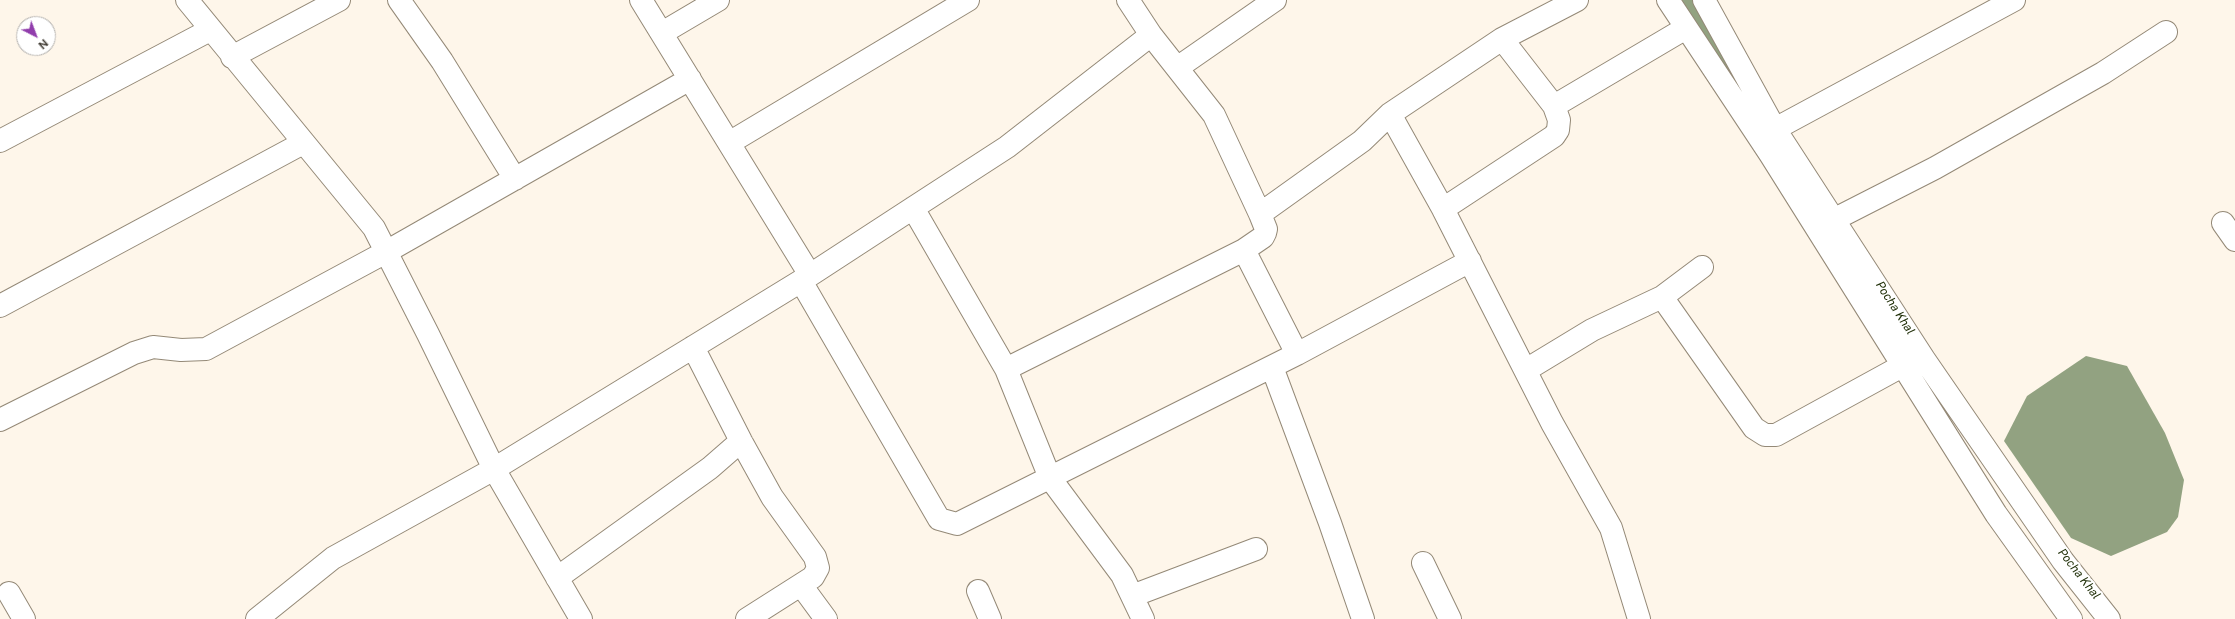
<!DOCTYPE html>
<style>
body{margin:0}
#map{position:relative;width:2235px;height:619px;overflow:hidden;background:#fef6ea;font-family:"Public Sans",sans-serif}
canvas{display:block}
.north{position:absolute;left:16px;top:16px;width:40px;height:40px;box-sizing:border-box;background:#fff;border:1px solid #b3b1ae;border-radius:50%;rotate:138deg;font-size:11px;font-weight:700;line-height:16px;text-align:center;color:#413c34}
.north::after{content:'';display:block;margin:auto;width:14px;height:18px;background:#913dac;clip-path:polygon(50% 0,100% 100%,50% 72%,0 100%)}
</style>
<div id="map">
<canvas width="2235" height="619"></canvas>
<div class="north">N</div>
</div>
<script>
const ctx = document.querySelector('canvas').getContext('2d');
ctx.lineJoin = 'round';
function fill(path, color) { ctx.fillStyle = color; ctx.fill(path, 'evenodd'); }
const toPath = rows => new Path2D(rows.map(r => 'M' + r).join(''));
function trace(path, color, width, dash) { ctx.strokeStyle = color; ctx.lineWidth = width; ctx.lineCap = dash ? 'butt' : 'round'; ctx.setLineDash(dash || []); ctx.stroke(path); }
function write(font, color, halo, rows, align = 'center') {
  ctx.font = font + ' "Public Sans",sans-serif'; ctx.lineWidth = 4; ctx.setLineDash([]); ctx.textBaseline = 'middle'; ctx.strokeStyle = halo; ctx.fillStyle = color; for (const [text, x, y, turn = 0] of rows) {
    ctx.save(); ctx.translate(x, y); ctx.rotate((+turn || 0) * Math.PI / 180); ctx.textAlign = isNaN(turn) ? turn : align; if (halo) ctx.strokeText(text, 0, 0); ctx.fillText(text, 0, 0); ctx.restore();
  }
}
fill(toPath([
 [2086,356,2127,366,2165,433,2184,480,2178,517,2167,532,2111,556,2071,538,2004,441,2027,396]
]), '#92a281');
trace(toPath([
 [1687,0,1730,69]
]), '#92a281', 10);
const minor = toPath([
 [187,0,374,228,428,334,494,469,581,619],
 [399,0,442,61,515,179],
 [641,0,810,275],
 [1668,0,1770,154,1996,514,2071,619],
 [1704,0,1775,129,1924,359,2063,561,2109,619],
 [662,33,718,0],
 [232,57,339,0],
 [1177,68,1275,0],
 [1554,106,1686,28],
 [1390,114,1443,209,1552,423,1611,528,1639,619],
 [1775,129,2014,0],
 [0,141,210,30],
 [729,143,968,0],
 [913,208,1006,369,1050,478,1122,575,1143,619],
 [1443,209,1554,136,1558,130,1559,120,1554,106,1502,39],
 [1260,214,1362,141,1390,114,1502,39,1577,0],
 [1835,219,1935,168,2103,73,2166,32],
 [2223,223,2235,240],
 [1244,250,1297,354],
 [801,281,939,519,957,524,1297,354,1470,261],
 [1662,297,1754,428,1765,435,1776,435,1902,366],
 [0,306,303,143],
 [693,347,741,441,772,497,815,557,818,568,813,577,747,619],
 [1272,367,1330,523,1363,619],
 [1006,369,1244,250,1263,237,1265,233,1266,229,1260,214,1214,115,1151,35,1128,0],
 [1526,370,1592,330,1662,297,1702,267],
 [0,420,134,353,153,347,181,350,206,349,386,252,690,79],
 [1423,563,1450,619],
 [557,578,710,468,741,441],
 [801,585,826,619],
 [978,591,990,619],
 [9,593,24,619],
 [1132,596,1256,549],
 [257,619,333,558,494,469,801,281,913,208,1007,147,1151,35]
]);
trace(minor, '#948977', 24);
trace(minor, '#fff', 22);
write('italic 12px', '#213009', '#fff', [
 ["Pocha Khal",1895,308,57],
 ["Pocha Khal",2079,574,52]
]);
</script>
